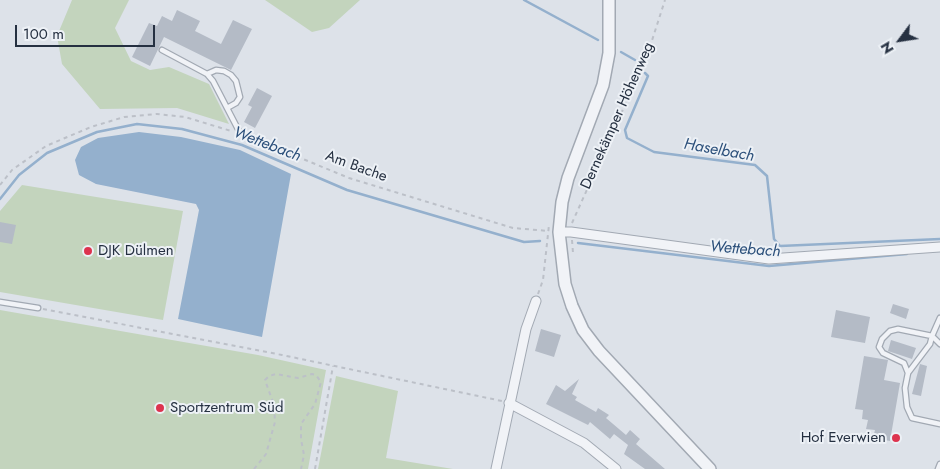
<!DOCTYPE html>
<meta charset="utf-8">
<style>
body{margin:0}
#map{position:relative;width:940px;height:469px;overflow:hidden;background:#dde2e9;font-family:Jost,sans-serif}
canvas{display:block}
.north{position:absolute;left:875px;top:15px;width:50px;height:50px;-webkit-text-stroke:4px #edf1f6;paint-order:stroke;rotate:239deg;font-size:14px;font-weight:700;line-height:20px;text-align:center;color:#253041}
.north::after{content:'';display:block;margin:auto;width:18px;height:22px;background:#253041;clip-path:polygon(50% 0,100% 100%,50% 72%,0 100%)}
.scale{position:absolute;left:15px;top:25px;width:140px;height:22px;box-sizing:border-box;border:2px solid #253041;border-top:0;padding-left:6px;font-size:15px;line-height:18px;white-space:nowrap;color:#253041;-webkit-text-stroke:4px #edf1f6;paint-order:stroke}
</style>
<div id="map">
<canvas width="940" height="469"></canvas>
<div class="north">N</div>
<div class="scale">100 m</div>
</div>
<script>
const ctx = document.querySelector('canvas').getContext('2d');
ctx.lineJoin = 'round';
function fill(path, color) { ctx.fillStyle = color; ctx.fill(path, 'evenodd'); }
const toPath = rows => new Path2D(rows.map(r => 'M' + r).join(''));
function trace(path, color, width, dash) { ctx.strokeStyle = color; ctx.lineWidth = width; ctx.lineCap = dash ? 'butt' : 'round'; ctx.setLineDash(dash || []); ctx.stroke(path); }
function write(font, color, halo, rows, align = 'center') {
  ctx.font = font + ' Jost,sans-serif'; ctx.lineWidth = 4; ctx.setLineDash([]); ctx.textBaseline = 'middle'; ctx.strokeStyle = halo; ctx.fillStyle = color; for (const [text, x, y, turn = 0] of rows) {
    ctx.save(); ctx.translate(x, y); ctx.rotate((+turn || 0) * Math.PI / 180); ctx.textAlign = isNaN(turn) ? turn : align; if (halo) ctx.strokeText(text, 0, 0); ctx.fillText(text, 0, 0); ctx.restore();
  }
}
fill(toPath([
 [72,0,129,0,115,28,131,61,150,70,169,67,209,84,229,124,177,108,100,109,62,64,57,36],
 [265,0,360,0,329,28,312,32],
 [22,185,183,211,163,320,0,292,0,211],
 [0,310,258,355,326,370,308,469,0,469],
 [336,376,398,391,386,458,453,469,318,469]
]), '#c3d4bd');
fill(toPath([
 [139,132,181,137,240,150,291,174,262,337,178,319,199,210,196,204,96,184,79,175,75,160,81,147,98,138]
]), '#94b0cd');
trace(toPath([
 [524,0,598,40],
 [621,52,635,60],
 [645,73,648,76,625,130,627,138,654,152,755,165,767,176,774,239,780,246,940,239],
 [0,199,19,175,47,153,97,132,137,124,182,129,242,145,347,190,524,242,540,241],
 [578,243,769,266,907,254]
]), '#94b0cd', 2.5);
fill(toPath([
 [177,10,200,21,195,31,221,44,233,20,252,29,231,70,164,37,150,66,132,57,149,23,157,26,162,16,172,21],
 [257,88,272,96,255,128,244,122,252,107,248,105],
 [0,222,16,225,12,244,0,242],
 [893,304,909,309,906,319,890,313],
 [836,310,870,317,865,343,831,337],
 [541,329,561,335,554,357,535,351],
 [891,340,916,348,912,359,888,351],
 [864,356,888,360,884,380,900,383,890,441,873,438,875,430,866,429,868,420,862,419,863,410,855,409],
 [920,364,927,366,921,396,912,394],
 [579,379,572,394,577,397,575,400,596,412,598,408,609,415,606,418,626,435,630,430,640,439,636,444,665,469,645,469,624,454,628,445,614,434,610,439,590,422,588,425,546,404,556,385,565,391]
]), '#b4bbc6');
const service = toPath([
 [162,50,207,74,213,81,240,133],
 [207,74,216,70,224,71,231,75,236,81,240,97,236,103,227,108],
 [0,302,38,308],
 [940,318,932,336,940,344],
 [908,373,904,363,883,353,879,347,882,339,890,331,898,329,932,336,930,344,908,373,905,388,907,407,912,418,940,424],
 [938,469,940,464]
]);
const minor = toPath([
 [559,232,571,232,769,259,940,247],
 [509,403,584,443,616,469],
 [496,469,526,329,536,301]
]);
const tertiary = toPath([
 [609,0,609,53,603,85,568,178,562,202,559,232,565,284,572,306,583,330,599,351,710,469]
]);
trace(service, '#a2a9b3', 7);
trace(minor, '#a2a9b3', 11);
trace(tertiary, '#a2a9b3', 14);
trace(toPath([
 [245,135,349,178,513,228,549,231],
 [0,185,12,170,46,146,91,127,124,117,157,114,185,117,231,131],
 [572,223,647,56,665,0],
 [572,240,573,253],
 [538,294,543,280,549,225],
 [43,309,282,355,502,401],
 [254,469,266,454,275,422,274,405,265,380,269,376,276,374,298,378,312,374,316,375,321,382,315,404,301,424,301,439,304,455,301,469],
 [315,469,333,366]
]), '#bcc0c8', 2, [4, 4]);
trace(service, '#f1f3f7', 4.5);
trace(minor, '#f1f3f7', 9);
trace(tertiary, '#f1f3f7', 11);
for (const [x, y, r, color] of [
 [88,251,5,"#dd334e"],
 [160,408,5,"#dd334e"],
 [896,438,5,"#dd334e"]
]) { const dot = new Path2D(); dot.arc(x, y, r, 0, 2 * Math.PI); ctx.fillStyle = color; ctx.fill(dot); trace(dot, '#edf1f6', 2); }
write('15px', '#253041', '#edf1f6', [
 ["Dernekämper Höhenweg",618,116,-66],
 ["Am Bache",356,167,20]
]);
write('15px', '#253041', '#edf1f6', [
 ["DJK Dülmen",98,251],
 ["Sportzentrum Süd",170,408],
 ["Hof Everwien",886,438,"right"]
], 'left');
write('italic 16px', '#2b4f7a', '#edf1f6', [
 ["Wettebach",267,145,21],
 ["Haselbach",719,151,10],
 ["Wettebach",745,250,4]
]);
</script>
